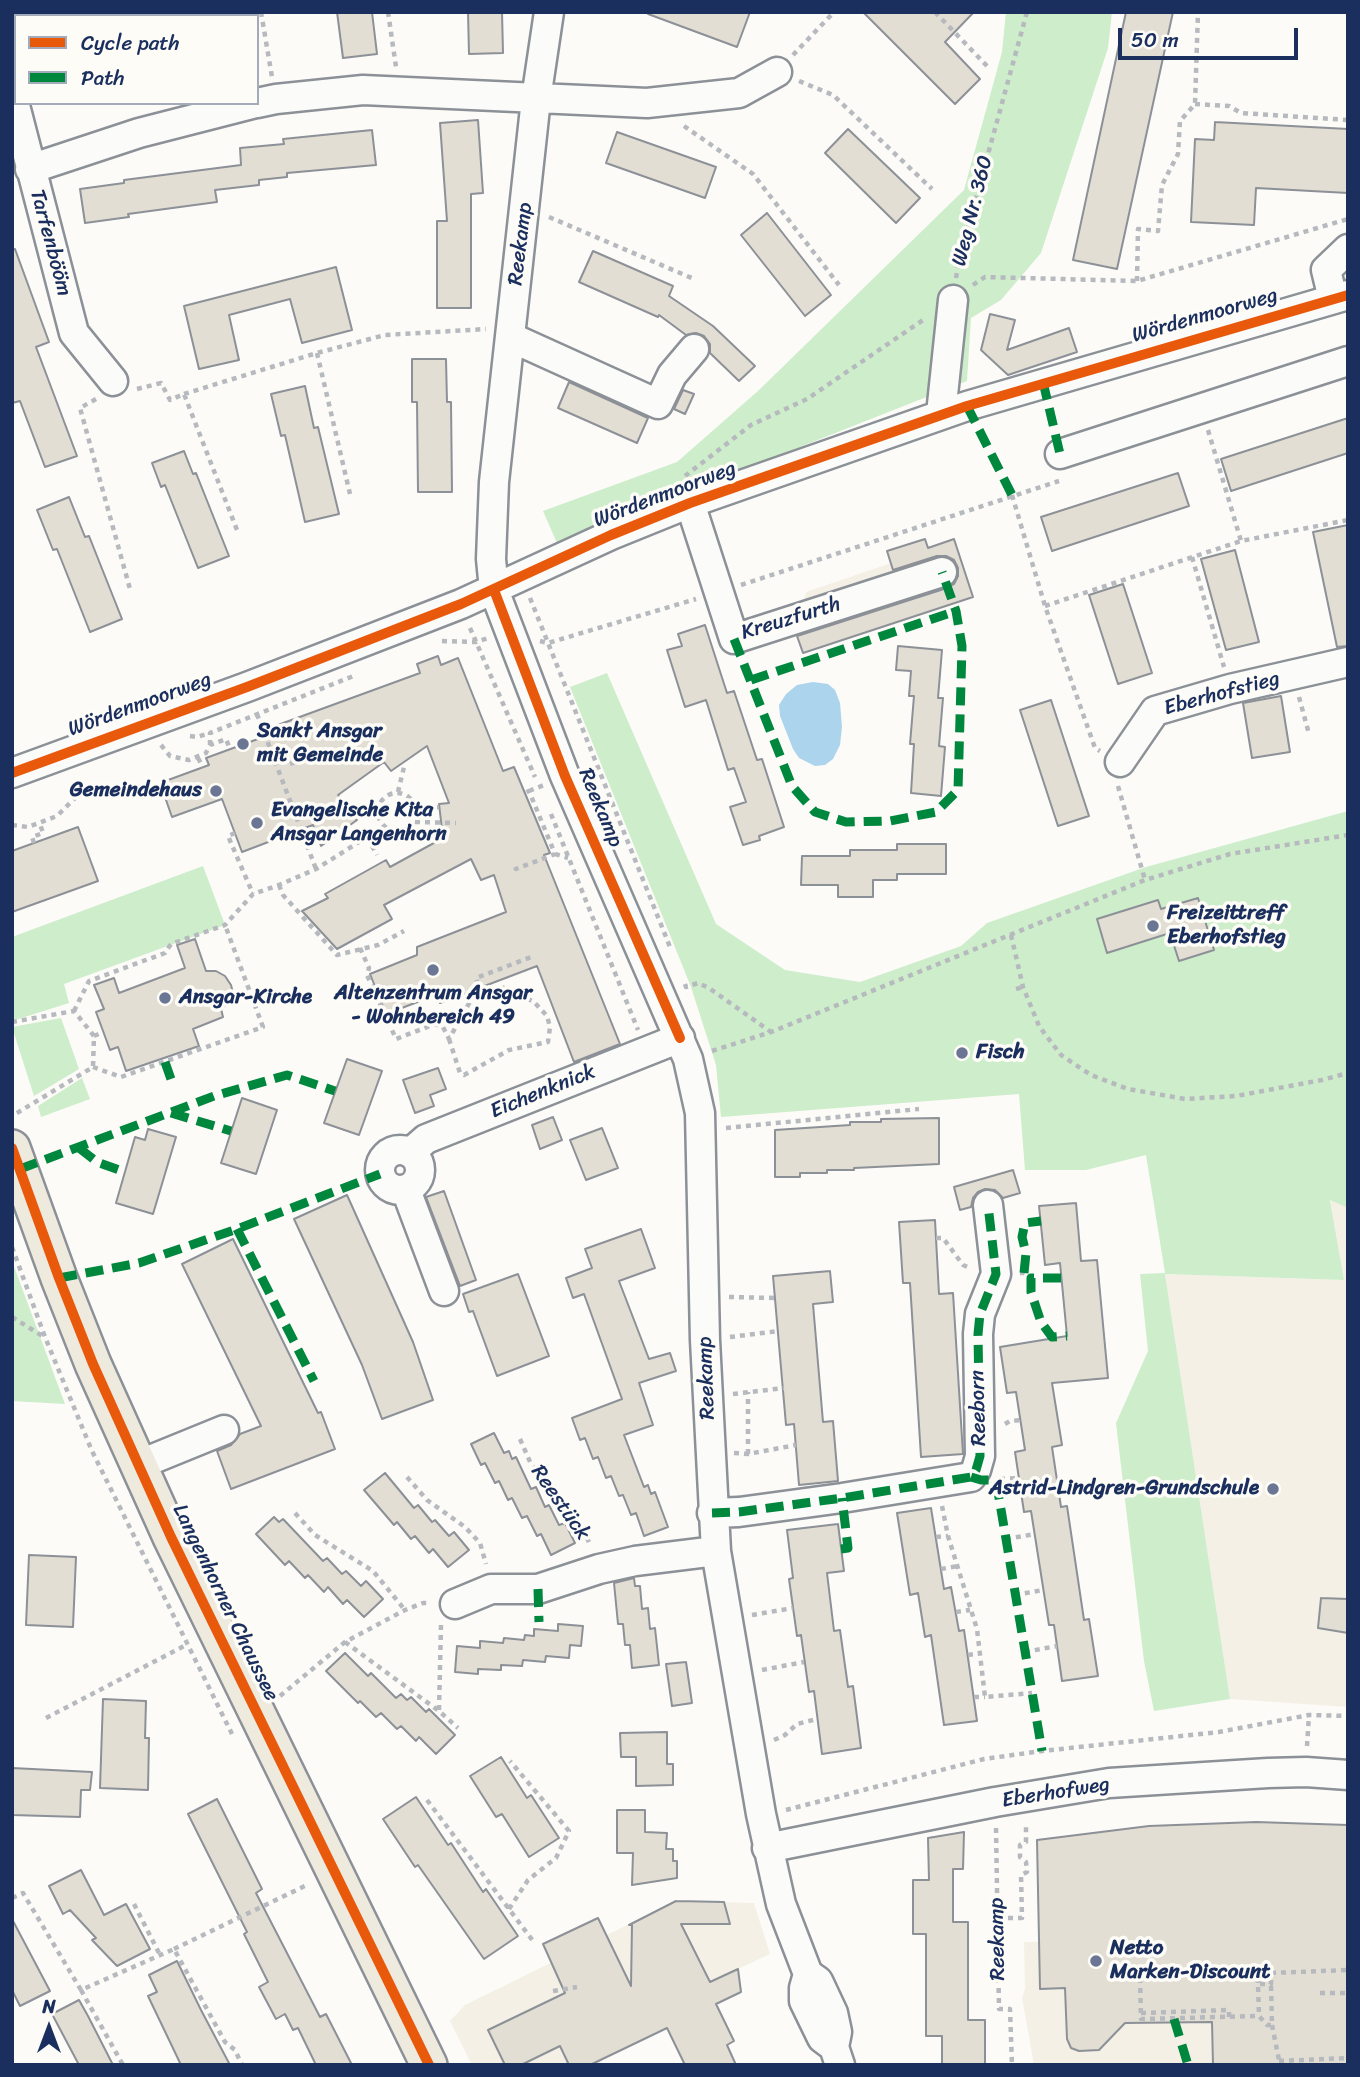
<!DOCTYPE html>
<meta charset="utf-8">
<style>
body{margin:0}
#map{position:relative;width:1360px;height:2077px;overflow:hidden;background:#fcfbf8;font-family:Sriracha,sans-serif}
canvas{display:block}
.frame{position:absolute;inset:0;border:14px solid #1b2f5e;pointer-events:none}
.legend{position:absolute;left:14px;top:14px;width:245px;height:91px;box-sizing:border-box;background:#fdfcf7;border:2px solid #a3aaba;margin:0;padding:9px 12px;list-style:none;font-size:21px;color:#1b2f5e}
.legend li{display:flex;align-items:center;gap:14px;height:35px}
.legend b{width:35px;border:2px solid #a3aaba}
.north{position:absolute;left:14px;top:1993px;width:70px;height:70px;-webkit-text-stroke:5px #fdfcf7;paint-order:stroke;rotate:0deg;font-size:19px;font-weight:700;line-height:28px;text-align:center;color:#1b2f5e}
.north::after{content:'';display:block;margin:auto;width:24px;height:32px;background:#1b2f5e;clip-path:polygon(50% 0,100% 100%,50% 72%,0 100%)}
.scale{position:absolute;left:1118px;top:28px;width:180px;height:32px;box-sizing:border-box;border:4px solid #1b2f5e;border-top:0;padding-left:9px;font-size:21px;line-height:24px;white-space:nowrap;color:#1b2f5e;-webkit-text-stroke:5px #fdfcf7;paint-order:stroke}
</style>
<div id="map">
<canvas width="1360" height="2077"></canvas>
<div class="frame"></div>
<ul class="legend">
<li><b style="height:9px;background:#e8590c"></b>Cycle path</li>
<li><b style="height:9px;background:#00873e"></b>Path</li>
</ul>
<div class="north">N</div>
<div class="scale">50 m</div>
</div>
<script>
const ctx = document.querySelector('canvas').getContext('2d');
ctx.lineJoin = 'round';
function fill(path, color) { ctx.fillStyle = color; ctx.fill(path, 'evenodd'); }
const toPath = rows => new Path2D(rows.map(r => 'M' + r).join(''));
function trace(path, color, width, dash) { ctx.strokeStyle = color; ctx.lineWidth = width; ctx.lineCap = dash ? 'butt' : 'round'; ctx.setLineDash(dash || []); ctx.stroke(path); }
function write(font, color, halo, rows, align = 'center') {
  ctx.font = font + ' Sriracha,sans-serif'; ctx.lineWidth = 7; ctx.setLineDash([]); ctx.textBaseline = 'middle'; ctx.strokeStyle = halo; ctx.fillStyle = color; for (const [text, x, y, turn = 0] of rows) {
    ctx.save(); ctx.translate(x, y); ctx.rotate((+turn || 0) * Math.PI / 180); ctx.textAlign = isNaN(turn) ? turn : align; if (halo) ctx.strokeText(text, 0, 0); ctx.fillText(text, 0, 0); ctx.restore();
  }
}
fill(toPath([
 [939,544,959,602,946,607,940,587,796,633,806,592,891,563],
 [1348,1122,1348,1707,1230,1699,1165,1274,1344,1280,1330,1199],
 [676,1901,754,1903,770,1954,738,1969,741,1992,600,2060,601,2065,472,2065,450,2021,465,2005],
 [1348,1936,1348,2065,1034,2065,1022,1998,1025,1989,1024,1942]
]), '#f5f0e6');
fill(toPath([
 [1006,12,1112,12,1108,48,1041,253,1001,300,971,318,967,381,557,543,543,511,677,462,758,391,964,190,1002,52],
 [607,673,716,924,785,970,860,982,961,946,987,923,1146,867,1348,811,1348,1208,1330,1200,1344,1280,1165,1274,1230,1699,1154,1711,1144,1661,1116,1423,1148,1351,1140,1274,1165,1273,1146,1155,1086,1170,1025,1170,1019,1094,721,1117,716,1065,691,987,570,687],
 [203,866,225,925,64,984,69,1003,12,1021,12,937],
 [61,1018,79,1069,34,1096,12,1027],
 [82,1078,90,1099,41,1117,38,1106],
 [12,1261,65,1404,12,1401]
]), '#cdedcb');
fill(toPath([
 [813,682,828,684,835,690,840,703,842,727,840,745,833,759,825,765,815,766,799,758,793,749,780,716,779,705,786,694,797,685]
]), '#acd4ed');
const building = toPath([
 [337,12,372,12,377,54,343,58,337,12],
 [468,12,502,12,503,53,469,54,468,12],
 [648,12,750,12,737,47,648,14,648,12],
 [863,12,974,12,945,42,980,79,955,104,863,12],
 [1126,12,1173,12,1117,269,1073,260,1126,12],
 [478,120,483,193,471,194,471,308,437,308,437,221,447,221,440,123,478,120],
 [1215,122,1348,129,1348,193,1256,188,1254,225,1191,222,1195,139,1214,140,1215,122],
 [848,129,920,198,896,223,825,153,848,129],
 [372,130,376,165,287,173,287,177,259,180,259,185,215,190,217,202,128,214,129,217,85,223,80,189,124,183,124,180,241,165,240,148,284,144,283,139,372,130],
 [617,132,716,167,705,198,606,163,617,132],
 [767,213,831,295,805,316,741,235,767,213],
 [15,249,49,342,36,347,77,456,45,467,20,401,12,403,12,250,15,249],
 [593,251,673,286,669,296,713,326,755,366,739,381,710,353,710,344,704,336,696,333,686,335,659,315,658,317,579,282,593,251],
 [336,267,352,330,302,343,290,299,229,315,239,360,199,369,184,306,336,267],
 [990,314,1015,320,1007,350,1069,328,1077,352,1008,375,981,350,990,314],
 [412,359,446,359,447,402,451,402,452,492,418,492,417,402,412,402,412,359],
 [569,382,648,418,637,443,558,408,569,382],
 [305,386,314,428,318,427,339,514,305,522,285,435,281,436,271,394,305,386],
 [683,390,694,394,685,414,674,409,683,390],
 [1348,418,1348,453,1231,491,1221,459,1348,418],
 [184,451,193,474,196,473,229,556,198,568,165,485,161,487,152,463,184,451],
 [1178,473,1189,506,1052,551,1041,517,1178,473],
 [69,497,85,537,89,536,122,619,90,632,57,549,53,550,37,510,69,497],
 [1348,525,1348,646,1337,647,1313,532,1348,525],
 [925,539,928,548,954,539,973,597,803,653,797,636,947,588,954,584,958,576,958,568,954,560,946,556,937,556,893,570,887,551,925,539],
 [1235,550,1259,642,1226,650,1201,559,1235,550],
 [1123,584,1152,673,1118,684,1089,595,1123,584],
 [705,625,727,693,734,691,757,760,762,759,784,827,759,836,760,840,743,845,730,807,746,802,734,768,728,770,706,700,685,707,667,650,682,646,678,634,705,625],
 [898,646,942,650,938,698,943,698,939,746,945,747,941,796,911,793,914,744,910,744,914,696,909,696,911,671,896,670,898,646],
 [438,656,441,665,458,658,503,771,514,767,550,853,544,855,620,1044,574,1062,537,966,440,1003,436,995,386,1014,370,974,417,955,417,947,506,912,494,875,481,880,471,859,384,905,392,919,337,949,302,911,328,898,325,894,386,860,390,867,443,838,439,804,449,803,427,746,391,771,384,762,338,795,357,820,321,846,313,825,242,852,222,799,172,817,160,783,209,765,206,758,277,732,275,726,420,673,417,664,438,656],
 [1281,696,1290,752,1252,758,1243,703,1281,696],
 [1051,700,1089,816,1058,826,1020,710,1051,700],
 [78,827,98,881,12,912,12,851,78,827],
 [897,844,946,844,946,874,897,874,897,880,873,880,873,897,838,897,838,885,801,885,802,856,850,856,850,850,897,850,897,844],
 [1198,898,1214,950,1179,961,1170,933,1107,953,1097,919,1158,900,1161,909,1198,898],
 [195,939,206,971,216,971,225,976,231,985,233,993,228,1003,221,1009,223,1017,193,1029,199,1046,126,1071,118,1047,110,1050,96,1012,104,1009,94,985,114,978,119,993,185,968,177,945,195,939],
 [347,1059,382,1071,359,1135,324,1123,347,1059],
 [438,1068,446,1089,430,1095,434,1106,415,1113,403,1080,438,1068],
 [242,1098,277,1110,256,1174,221,1163,242,1098],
 [553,1117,562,1140,540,1149,532,1125,553,1117],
 [939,1118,939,1164,854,1168,854,1170,827,1170,827,1173,800,1173,800,1177,775,1177,775,1130,850,1125,850,1122,881,1122,881,1119,939,1118],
 [602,1128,618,1168,586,1180,570,1140,602,1128],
 [148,1129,176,1137,153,1214,116,1203,135,1137,145,1140,148,1129],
 [1013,1170,1020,1193,1003,1198,995,1190,985,1189,978,1192,973,1198,971,1207,960,1210,954,1187,1013,1170],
 [444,1191,476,1280,460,1286,426,1197,444,1191],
 [347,1195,413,1342,433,1400,382,1419,362,1365,294,1219,347,1195],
 [1076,1203,1081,1261,1097,1260,1108,1378,1052,1383,1062,1445,1052,1447,1061,1507,1067,1506,1084,1620,1089,1619,1098,1676,1062,1681,1054,1625,1049,1625,1031,1511,1024,1512,1015,1452,1025,1450,1016,1392,1007,1393,1000,1347,1067,1336,1060,1263,1045,1265,1039,1206,1076,1203],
 [935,1220,939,1294,953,1293,963,1454,921,1457,910,1283,903,1283,899,1222,935,1220],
 [641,1229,655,1268,619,1281,649,1359,670,1353,676,1371,639,1383,653,1425,624,1435,644,1487,648,1485,651,1494,655,1492,668,1527,644,1536,636,1513,631,1515,623,1495,619,1496,611,1476,606,1478,598,1457,593,1459,585,1438,580,1440,572,1418,622,1399,584,1294,573,1298,566,1278,592,1268,585,1249,641,1229],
 [233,1239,318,1413,321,1412,335,1449,231,1489,217,1451,231,1445,240,1434,261,1426,182,1264,233,1239],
 [830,1271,833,1302,813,1304,823,1422,833,1421,838,1481,799,1485,794,1424,786,1425,773,1276,830,1271],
 [518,1274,549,1356,497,1376,473,1311,469,1312,463,1294,518,1274],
 [494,1433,504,1453,509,1451,512,1459,516,1457,531,1489,536,1487,545,1507,549,1505,559,1525,565,1523,575,1543,551,1555,541,1534,537,1536,527,1516,522,1518,512,1498,508,1500,499,1481,495,1483,485,1463,481,1465,471,1444,494,1433],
 [385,1473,414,1508,418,1505,432,1522,435,1520,449,1536,454,1532,469,1550,448,1567,433,1549,429,1553,415,1536,411,1539,397,1522,394,1525,364,1490,385,1473],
 [931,1508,944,1589,951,1587,959,1631,964,1630,977,1721,944,1725,931,1635,925,1637,918,1593,910,1595,897,1513,931,1508],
 [274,1517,279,1522,283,1519,323,1561,327,1558,342,1574,346,1571,361,1586,366,1581,383,1599,364,1617,347,1600,343,1604,328,1587,324,1592,308,1575,305,1578,289,1561,285,1565,256,1534,274,1517],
 [838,1524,844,1571,827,1573,834,1631,840,1630,848,1687,853,1686,861,1748,822,1754,814,1691,809,1692,801,1635,797,1636,789,1579,793,1578,787,1530,838,1524],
 [29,1555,76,1557,73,1627,26,1625,29,1555],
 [634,1578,635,1586,640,1586,642,1609,648,1608,650,1629,655,1628,659,1665,632,1668,630,1645,625,1645,623,1624,618,1624,614,1583,634,1578],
 [1321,1598,1348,1599,1348,1633,1318,1628,1321,1598],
 [558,1624,583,1626,581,1646,570,1645,569,1658,546,1656,545,1662,523,1660,522,1666,501,1665,501,1670,478,1669,478,1674,455,1672,457,1646,480,1648,480,1641,503,1643,504,1638,524,1640,525,1635,534,1636,534,1629,558,1631,558,1624],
 [345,1653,368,1676,371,1673,396,1698,401,1694,407,1700,411,1697,426,1712,429,1709,455,1735,436,1754,419,1737,416,1741,401,1726,397,1729,381,1713,376,1717,360,1701,358,1703,326,1671,345,1653],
 [686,1662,692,1703,672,1706,666,1664,686,1662],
 [103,1699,146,1701,145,1738,149,1738,148,1790,100,1788,103,1699],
 [667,1732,667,1764,673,1764,673,1785,636,1786,636,1757,621,1757,620,1733,667,1732],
 [501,1757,527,1798,531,1795,559,1838,529,1857,502,1814,496,1817,470,1776,501,1757],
 [12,1768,92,1772,90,1790,81,1790,80,1817,12,1815,12,1768],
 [416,1797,448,1845,451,1843,483,1892,486,1889,518,1936,484,1959,418,1865,415,1867,383,1819,416,1797],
 [217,1799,262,1889,256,1893,320,2017,326,2014,352,2065,316,2065,298,2028,293,2030,285,2014,276,2019,259,1987,268,1982,244,1934,247,1932,188,1814,217,1799],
 [617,1810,645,1810,645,1832,667,1833,666,1849,673,1849,673,1861,677,1861,677,1878,632,1885,633,1853,617,1853,617,1810],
 [1256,1822,1348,1825,1348,2065,1213,2065,1212,2022,1125,2023,1099,2050,1079,2051,1071,2048,1067,2039,1065,1988,1040,1989,1037,1840,1149,1826,1256,1822],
 [964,1832,963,1869,953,1869,953,1922,968,1922,968,2020,985,2020,985,2065,942,2065,942,2036,926,2036,926,1934,913,1934,913,1880,929,1880,928,1838,964,1832],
 [81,1870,104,1915,126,1904,150,1949,117,1966,92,1940,96,1938,70,1910,63,1914,49,1886,81,1870],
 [676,1901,724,1902,730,1924,681,1924,710,1982,738,1969,741,1992,716,2004,734,2041,727,2045,736,2065,685,2065,667,2028,590,2065,569,2065,560,2046,521,2065,505,2065,488,2030,565,1993,543,1944,598,1918,631,1986,632,1925,629,1925,676,1901],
 [12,1919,50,1991,20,2006,12,1990,12,1919],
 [177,1961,201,2010,230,2065,181,2065,148,1996,157,1992,149,1975,177,1961],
 [79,2000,88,2016,113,2065,79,2065,52,2014,79,2000]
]);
fill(building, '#e3ded3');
trace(building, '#8c9097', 2);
const minor = toPath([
 [549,12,536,99,494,482,491,559,494,590,565,776,688,1059,700,1113,705,1340,716,1551,761,1814,781,1904,808,1974,818,1981,833,2013,837,2032,834,2047,840,2065],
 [12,94,74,333,113,381],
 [257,103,276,99,363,90,647,103,739,93,777,72],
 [30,169,139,133,256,103],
 [1333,299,1326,270,1348,249],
 [510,337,658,404,672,375,694,349],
 [941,414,953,300],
 [1060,454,1348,361],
 [690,503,734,639,942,572],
 [1120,762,1155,711,1230,689,1348,662],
 [12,773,247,687,461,604,611,535,690,503,967,406,1348,295],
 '380 1170a20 20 0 1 1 40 0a20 20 0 1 1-40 0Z',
 [410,1153,426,1139,680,1038],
 [406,1190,444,1291],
 [138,1465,224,1430],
 [712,1513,739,1512,842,1498,971,1477,976,1470,980,1456,978,1334,980,1314,996,1274,988,1205],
 [455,1604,491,1589,538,1589,599,1569,635,1561,716,1551],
 [767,1848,995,1802,1109,1783,1268,1773,1306,1772,1348,1775],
 [808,1974,804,1988,804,2001,822,2038,834,2047]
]);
const major = toPath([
 [12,1148,59,1278,93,1364,171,1537,429,2065]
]);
trace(minor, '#8c9097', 33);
trace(major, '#8c9097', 40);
trace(toPath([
 [130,12,132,16],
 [261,12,272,77],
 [388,12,396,67],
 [935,12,987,66],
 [793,55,834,12],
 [799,81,833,95,932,189],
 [1195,104,1229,106,1241,113,1348,120],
 [684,126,753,174,839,285],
 [549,217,694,279],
 [956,278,959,260,1027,12],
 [1137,281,1138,229,1158,231,1162,185,1178,154,1180,121,1195,104,1198,12],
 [973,285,985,277,1137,281,1348,219],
 [317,353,350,494],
 [137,389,161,383,170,400,184,394,237,530],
 [184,394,317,353,385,335,486,329],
 [96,399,80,408,130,589],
 [1208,430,1241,541],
 [685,476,751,425,807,399,926,318],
 [1012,495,1045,606,1095,748,1100,751],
 [1192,557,1224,667],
 [741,585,1059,481],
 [530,598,670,947],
 [1045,606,1241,541,1348,520],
 [470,628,535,777],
 [442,641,476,642,488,638],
 [540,641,548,643,696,599],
 [1299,697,1309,734],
 [257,714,316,869],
 [190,736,197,737,210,733],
 [161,745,170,756,189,760,206,753,210,745,226,739,230,749],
 [210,745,210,733,356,675],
 [198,758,203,767],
 [290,764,313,755],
 [1118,786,1145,880],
 [529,791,544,785],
 [398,792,404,767,401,764],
 '378 812a19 19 0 1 1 38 0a19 19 0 1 1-38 0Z',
 [417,809,439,807],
 [551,814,638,1030],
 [415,822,456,823],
 [12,825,28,827,57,816,79,794,95,784],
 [235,833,228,836,253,894],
 [367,837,377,855],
 [34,843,32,837,43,833,40,824],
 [555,854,568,858],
 [515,867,516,869,555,854,529,791,525,793],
 [279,885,283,895,337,955,378,945,404,931],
 [1011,935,1023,987,1039,1026,1061,1055,1091,1075,1128,1089,1185,1099,1236,1096,1322,1080,1348,1073],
 [360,948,369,968,367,975,396,1039,435,1024,443,1027,449,1039,471,1000,481,995,476,978,534,956],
 [685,984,686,987,698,983,709,988,771,1032],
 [1016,989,1023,987],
 [74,1011,89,981,165,953,171,944,225,925,253,894,279,885,316,869,383,827],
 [12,1022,74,1011,94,1036,93,1067,12,1116],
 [94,1036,103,1032],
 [449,1039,460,1073,464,1075,509,1050,548,1042,550,1027,547,1016,534,1002,506,987,481,995],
 [712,1051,771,1032,1145,880,1230,854,1348,835],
 [93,1067,121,1077,263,1027,225,925],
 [726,1128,919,1109],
 [936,1238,943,1238,963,1265,970,1268],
 [12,1247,45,1337,92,1451,232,1734],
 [1020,1273,1024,1273,1031,1278],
 [729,1297,775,1298],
 [12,1317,44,1337],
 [730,1337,779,1331],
 [733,1394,784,1388],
 [1005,1424,1010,1421,1021,1420],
 [520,1439,531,1464,584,1530,590,1545],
 [734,1453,748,1454,796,1445],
 [748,1454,748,1392],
 [407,1477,427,1500,465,1527,480,1543,486,1564],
 [1000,1479,1019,1478],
 [942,1506,948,1536,977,1629,985,1697,1032,1693],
 [295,1513,315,1535,373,1571,405,1610],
 [936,1537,948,1536],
 [1006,1539,1035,1534],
 [941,1569,958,1566],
 [1015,1595,1043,1590],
 [956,1612,970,1610],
 [752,1615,793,1608],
 [345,1642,439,1711,458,1728],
 [1025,1652,1057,1646],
 [968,1655,980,1653],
 [762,1670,804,1662],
 [280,1696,345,1642,405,1610,423,1603,431,1603],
 [974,1697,985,1697],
 [439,1710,441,1625],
 [46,1718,188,1644],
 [774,1740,785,1735,797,1724,817,1719],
 [1307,1746,1309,1715],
 [427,1800,533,1941],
 [786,1810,984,1759,1042,1751,1219,1732,1309,1715,1348,1716],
 [996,1828,999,2009,1010,2009,1012,2065],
 [12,1898,23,1893,81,1990,174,1949,225,2042,235,2050,242,2065],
 [134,1904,160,1955],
 [509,1909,528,1880,556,1858,569,1831,510,1761],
 [998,1918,1022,1918,1021,1875,1027,1872,1026,1862,1020,1857,1020,1845,1026,1842,1026,1823],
 [174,1949,309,1884],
 [1258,1973,1271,1973,1271,1984,1258,1984,1259,2016,1267,2025,1272,2025,1271,1984],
 [1271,1973,1348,1970],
 [1123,1978,1258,1973,1258,1984],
 [1140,1978,1141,2019,1259,2016],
 [81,1990,123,2065],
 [553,1991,577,1987],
 [1320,1993,1348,1993],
 [1141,2013,1229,2010,1229,2017],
 [1272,2025,1280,2065],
 [1279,2061,1348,2058]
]), '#b6b9bd', 4.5, [5, 5]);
trace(minor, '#fbfbf9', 28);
trace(major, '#eeeade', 35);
trace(toPath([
 [1043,382,1060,454],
 [967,406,1012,495],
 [734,639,792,786,815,812,846,822,890,821,936,812,958,790,962,646,956,611,942,572],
 [751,680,956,611],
 [165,1062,173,1085],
 [171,1113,231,1131],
 [79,1148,97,1162,125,1172],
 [20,1169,214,1096,287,1075,335,1091],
 [237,1229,314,1381],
 [1024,1273,1026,1253,1022,1237,1025,1223,1041,1221],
 [59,1278,139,1263,237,1229,380,1174],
 [1061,1278,1031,1278,1031,1292,1041,1322,1052,1337,1067,1336],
 [971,1477,981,1480,996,1480,1042,1751],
 [712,1513,739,1512,842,1498,971,1477,976,1470,980,1456,978,1334,980,1314,996,1274,988,1205],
 [841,1549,848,1548,842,1498],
 [538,1589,539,1622],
 [1174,2019,1188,2065]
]), '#00873e', 9, [18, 9]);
trace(toPath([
 [494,590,565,776,680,1038],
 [12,773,247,687,461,604,611,535,690,503,967,406,1348,295],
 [12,1148,59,1278,93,1364,171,1537,429,2065]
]), '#e8590c', 10);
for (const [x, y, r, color] of [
 [243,744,7,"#6a7694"],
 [216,791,7,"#6a7694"],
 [257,823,7,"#6a7694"],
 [1153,926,7,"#6a7694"],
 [433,970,7,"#6a7694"],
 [165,998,7,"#6a7694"],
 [962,1053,7,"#6a7694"],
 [1273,1489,7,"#6a7694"],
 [1096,1961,7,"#6a7694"]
]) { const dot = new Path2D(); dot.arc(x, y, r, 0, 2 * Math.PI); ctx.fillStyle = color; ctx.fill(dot); trace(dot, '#fdfcf7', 2.5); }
write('21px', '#1b2f5e', '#fdfcf7', [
 ["Weg Nr. 360",973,211,-76],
 ["Tarfenbööm",50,243,75],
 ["Reekamp",521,244,-83],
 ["Wördenmoorweg",1205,316,-16],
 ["Wördenmoorweg",665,495,-21],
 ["Kreuzfurth",791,619,-17],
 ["Eberhofstieg",1222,694,-15],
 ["Wördenmoorweg",140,705,-20],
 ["Reekamp",600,808,67],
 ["Eichenknick",543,1092,-22],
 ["Reekamp",707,1378,-92],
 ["Reeborn",979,1408,-91],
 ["Reestück",560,1503,55],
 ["Langenhorner Chaussee",225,1603,64],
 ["Eberhofweg",1056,1793,-9],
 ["Reekamp",998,1939,-91]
]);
write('bold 21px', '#1b2f5e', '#fdfcf7', [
 ["Sankt Ansgar",257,732],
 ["mit Gemeinde",257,756],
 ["Gemeindehaus",202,791,"right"],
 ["Evangelische Kita",271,811],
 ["Ansgar Langenhorn",271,835],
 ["Freizeittreff",1167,914],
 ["Eberhofstieg",1167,938],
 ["Altenzentrum Ansgar",433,994,"center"],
 ["- Wohnbereich 49",433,1018,"center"],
 ["Ansgar-Kirche",179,998],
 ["Fisch",976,1053],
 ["Astrid-Lindgren-Grundschule",1259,1489,"right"],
 ["Netto",1110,1949],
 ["Marken-Discount",1110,1973]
], 'left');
</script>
